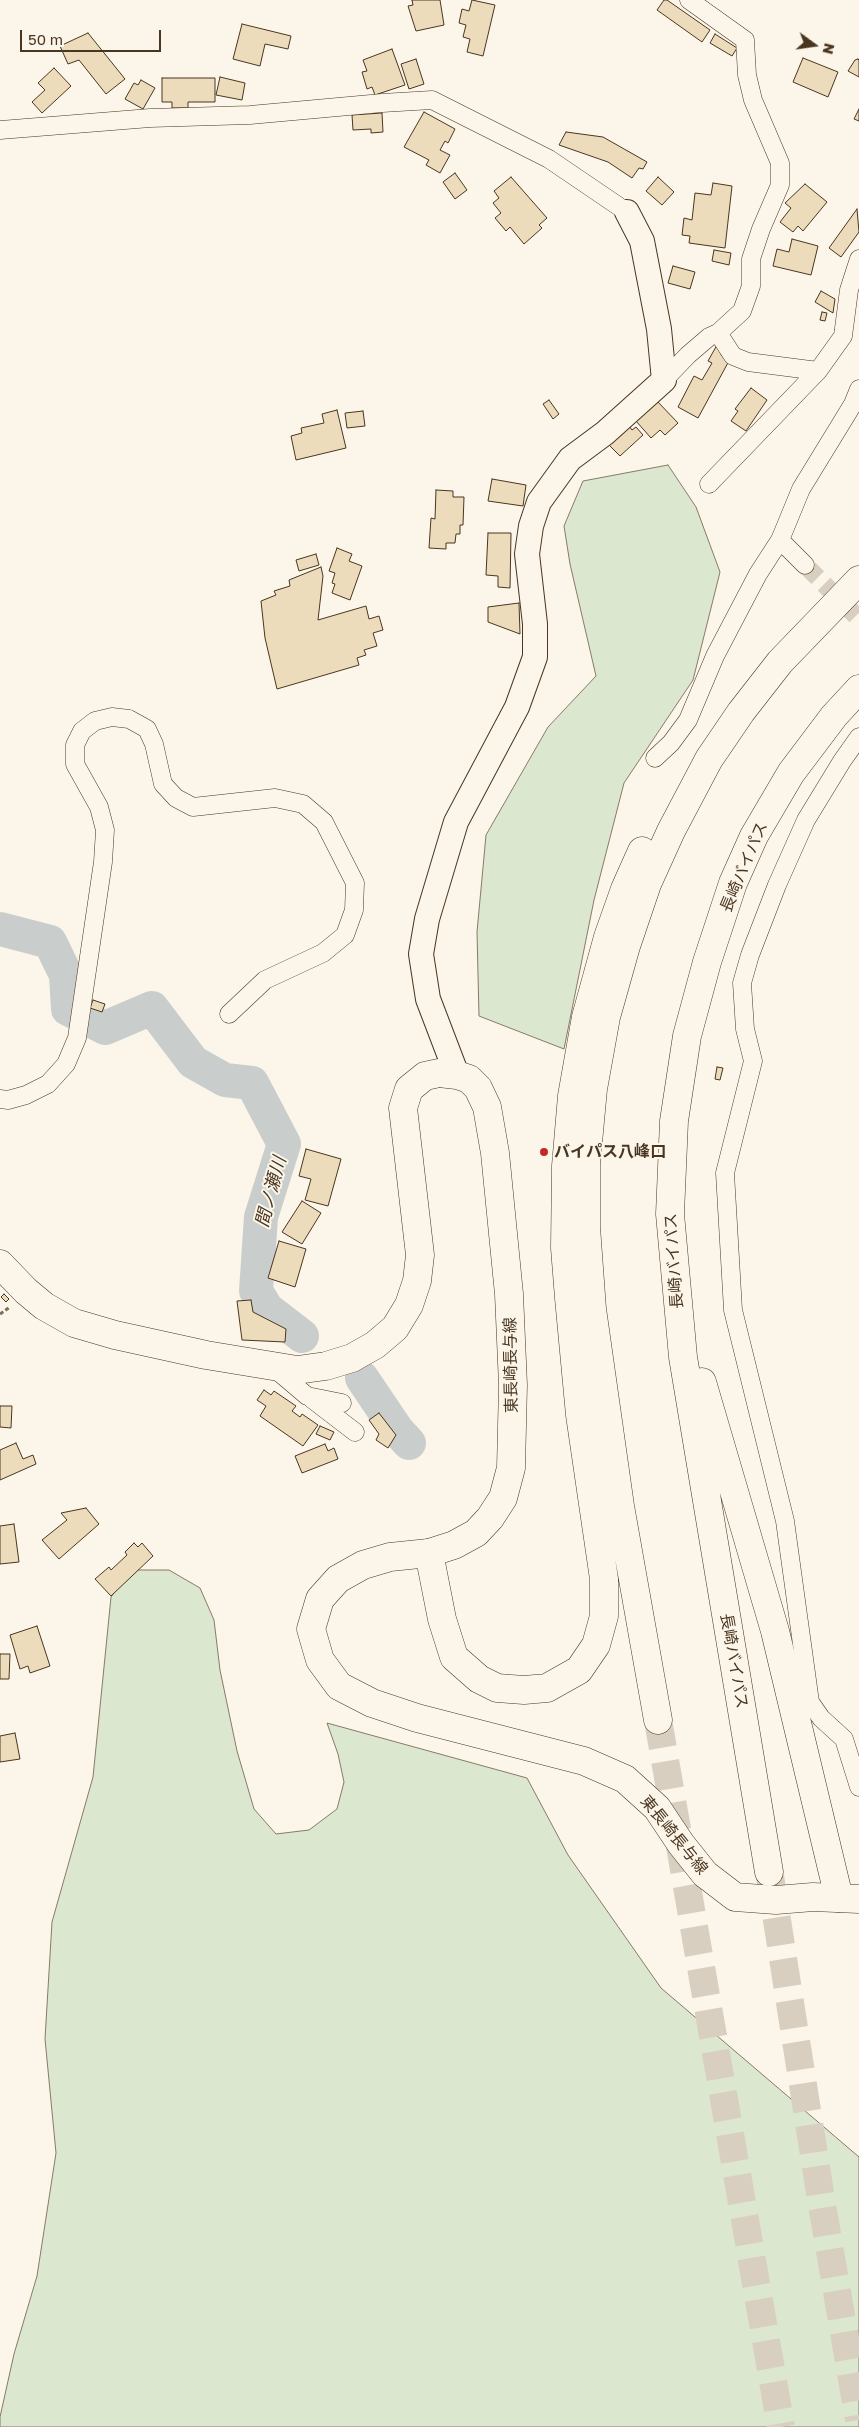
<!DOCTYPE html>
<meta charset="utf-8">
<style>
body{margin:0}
#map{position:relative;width:859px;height:2427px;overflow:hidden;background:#fbf6e9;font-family:"Golos Text",sans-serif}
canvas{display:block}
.north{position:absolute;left:789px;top:20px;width:50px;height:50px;-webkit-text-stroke:4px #fbf6e9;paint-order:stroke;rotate:104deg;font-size:14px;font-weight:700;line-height:20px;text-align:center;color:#4a3520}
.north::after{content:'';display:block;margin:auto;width:18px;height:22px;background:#4a3520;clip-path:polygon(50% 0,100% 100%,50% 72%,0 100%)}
.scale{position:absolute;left:20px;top:30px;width:141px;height:22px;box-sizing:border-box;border:2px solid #4a3520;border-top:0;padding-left:6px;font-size:15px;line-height:18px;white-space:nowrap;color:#4a3520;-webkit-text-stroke:4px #fbf6e9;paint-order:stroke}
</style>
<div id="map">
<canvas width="859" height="2427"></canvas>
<div class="north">N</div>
<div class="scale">50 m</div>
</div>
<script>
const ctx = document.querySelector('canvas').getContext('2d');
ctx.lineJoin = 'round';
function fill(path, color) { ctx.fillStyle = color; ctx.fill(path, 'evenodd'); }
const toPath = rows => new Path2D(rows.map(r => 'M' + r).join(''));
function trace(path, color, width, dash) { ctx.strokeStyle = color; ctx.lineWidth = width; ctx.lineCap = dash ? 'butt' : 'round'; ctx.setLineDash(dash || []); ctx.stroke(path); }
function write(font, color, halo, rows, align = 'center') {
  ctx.font = font + ' "Golos Text","Noto Sans JP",sans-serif'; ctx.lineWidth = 4; ctx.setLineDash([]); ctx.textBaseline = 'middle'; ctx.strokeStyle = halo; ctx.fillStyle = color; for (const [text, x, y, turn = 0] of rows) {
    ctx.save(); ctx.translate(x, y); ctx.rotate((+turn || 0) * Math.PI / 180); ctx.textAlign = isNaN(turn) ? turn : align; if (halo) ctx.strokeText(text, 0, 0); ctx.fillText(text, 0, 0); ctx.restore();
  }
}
const green = toPath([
 [668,465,696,507,720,572,693,680,624,783,594,900,564,1049,479,1016,477,932,486,835,548,727,596,676,570,564,564,526,583,481,668,465],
 [131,1570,169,1570,200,1588,214,1620,220,1670,237,1751,254,1809,276,1834,309,1830,337,1809,344,1782,338,1754,327,1723,527,1778,568,1855,661,1988,859,2157,859,2427,0,2427,0,2417,14,2354,37,2276,56,2153,45,2039,52,1922,93,1777,111,1597,131,1570]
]);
fill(green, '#dce7d0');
trace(green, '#887966', 1);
trace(toPath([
 [0,929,50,942,66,975,68,1009,105,1028,152,1008,193,1062,225,1080,252,1083,284,1144,261,1217,256,1291,267,1309,302,1336],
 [362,1378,397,1430,409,1443]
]), '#c9cecd', 34);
const building = toPath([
 [412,0,440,0,444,25,416,31,408,6,413,5,412,0],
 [472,0,495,5,483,56,467,52,470,39,463,37,466,25,459,23,462,9,469,11,472,0],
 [664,0,667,0,710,30,702,42,657,10,664,0],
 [242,24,291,36,288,49,265,44,260,66,233,59,242,24],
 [88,33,125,79,106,94,79,60,68,64,60,46,88,33],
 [715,34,737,48,732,56,710,43,715,34],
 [392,49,405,85,375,95,372,87,367,89,362,72,367,71,363,60,392,49],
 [803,58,838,72,828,97,793,82,803,58],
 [416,59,424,84,409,89,401,64,416,59],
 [858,59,859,60,859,77,848,71,855,60,858,59],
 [54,68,71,86,42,113,32,102,45,90,38,83,54,68],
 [220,77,245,83,242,100,216,95,220,77],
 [162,78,215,78,215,102,188,102,188,108,172,108,172,102,162,102,162,78],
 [141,80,155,88,143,109,125,99,134,83,138,85,141,80],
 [859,109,859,121,854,119,859,109],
 [424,112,455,129,448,143,445,141,440,150,450,155,440,173,426,165,429,160,404,147,424,112],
 [382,113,383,132,371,133,371,129,353,130,352,115,382,113],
 [566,132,603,137,647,162,643,169,639,168,632,178,608,162,559,145,566,132],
 [455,173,467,190,455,199,443,182,455,173],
 [511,177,547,218,539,225,542,228,524,244,510,227,506,231,495,218,501,213,493,203,499,198,494,191,511,177],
 [658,177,674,192,662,205,646,191,658,177],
 [713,183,732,186,725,248,689,243,690,236,682,235,684,218,692,220,695,193,711,195,713,183],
 [805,184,827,202,803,231,798,226,793,232,780,222,791,208,785,203,805,184],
 [857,209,859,232,841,257,829,248,857,209],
 [792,239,818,246,811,275,773,266,777,249,789,252,792,239],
 [714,250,731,253,729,265,712,261,714,250],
 [673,266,695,272,690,289,668,283,673,266],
 [821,291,835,299,833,313,815,302,821,291],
 [822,312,827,313,825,321,820,320,822,312],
 [717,345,724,349,721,355,730,359,698,418,678,407,694,376,702,380,712,363,708,361,717,345],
 [751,388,767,400,746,431,731,421,738,411,735,409,751,388],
 [549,400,559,414,553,419,543,404,549,400],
 [657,401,678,423,665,435,660,430,651,438,636,421,657,401],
 [337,410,346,448,296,460,291,436,302,433,301,428,324,423,322,414,337,410],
 [363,411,365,426,347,428,345,413,363,411],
 [629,426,632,430,636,427,643,435,620,456,609,445,629,426],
 [492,479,526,485,523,506,488,501,492,479],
 [436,490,453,491,453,497,464,497,463,525,460,525,460,534,456,534,455,543,446,543,446,549,429,548,431,518,435,519,436,490],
 [488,533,511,533,510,588,498,587,498,576,486,575,488,533],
 [337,548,352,554,349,561,362,566,350,600,332,593,335,584,332,583,335,573,329,571,337,548],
 [316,554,319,565,299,571,296,560,316,554],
 [321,567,323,576,318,620,366,606,369,619,379,616,383,630,373,633,377,646,364,650,366,655,357,658,359,665,277,689,265,638,261,601,276,595,274,591,290,586,289,580,321,567],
 [519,603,520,634,488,622,488,607,519,603],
 [93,1000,105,1004,102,1012,90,1008,93,1000],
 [717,1067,723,1068,720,1080,715,1079,717,1067],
 [306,1149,341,1159,328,1206,305,1200,311,1179,299,1176,306,1149],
 [302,1201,321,1213,302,1244,282,1232,302,1201],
 [279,1241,306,1249,295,1287,268,1278,279,1241],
 [4,1294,9,1299,6,1302,1,1297,4,1294],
 [251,1300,253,1312,286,1329,285,1342,242,1340,237,1301,251,1300],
 [264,1390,271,1395,274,1391,296,1406,292,1411,300,1417,302,1414,318,1425,303,1446,260,1416,266,1406,257,1400,264,1390],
 [0,1406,12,1406,11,1428,0,1427,0,1406],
 [379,1413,396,1435,388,1448,376,1440,379,1434,369,1420,379,1413],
 [320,1426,334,1432,330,1440,316,1434,320,1426],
 [16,1443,23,1459,33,1455,36,1464,0,1480,0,1450,16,1443],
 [325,1444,328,1451,334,1448,338,1459,302,1473,295,1456,325,1444],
 [86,1508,99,1524,59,1559,42,1540,67,1520,61,1513,86,1508],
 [14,1524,19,1562,0,1564,0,1526,14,1524],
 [134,1543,138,1547,142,1543,153,1556,111,1596,95,1579,109,1567,111,1570,127,1555,125,1552,134,1543],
 [37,1626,50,1666,30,1673,28,1666,20,1669,10,1635,37,1626],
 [0,1654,10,1654,9,1679,0,1679,0,1654],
 [15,1733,20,1759,0,1762,0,1736,15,1733]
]);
fill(building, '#ecdcbc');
trace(building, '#4a3520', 1);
trace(toPath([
 [805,565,859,619]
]), '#d8cfc1', 18, [18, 9]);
trace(toPath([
 [658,1720,781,2427],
 [770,1876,821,2199,859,2420]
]), '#d8cfc1', 28, [28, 14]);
const street = toPath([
 [0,130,150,118,250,115,382,103,432,100,549,159,627,212],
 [718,333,733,356,748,362,818,371,843,336,849,290,859,259],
 [664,380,688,355,709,337,718,333,742,311,751,286,751,259,761,229,780,185,780,163,753,100,747,75,745,40,689,0],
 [709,484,818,371],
 [780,540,805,565],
 [859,737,842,761,806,820,777,885,750,955,742,983,745,1029,753,1061,725,1173,733,1310,785,1521,810,1702,821,1718,844,1739,859,1787],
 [655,758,671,743,688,720,715,656,758,574,780,540,801,489,853,404,859,389],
 [0,1099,8,1100,26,1095,48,1084,66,1064,77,1038,103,862,105,830,99,807,75,764,75,745,82,731,95,721,112,717,129,719,147,729,154,744,163,784,176,798,193,807,275,798,303,804,324,822,355,883,354,910,345,935,323,953,265,980,229,1014],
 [274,1368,307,1396,342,1403],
 [312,1399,355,1432]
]);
const secondary = toPath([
 [457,1075,428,999,421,954,427,919,456,822,517,707,535,657,535,624,527,554,531,526,539,502,570,459,605,433,664,380,659,329,642,241,627,212]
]);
const primary = toPath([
 [0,1264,26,1291,44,1306,74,1323,115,1335,206,1355,297,1370,326,1366,352,1358,375,1345,395,1328,409,1305,417,1281,420,1255,403,1108,409,1089,425,1076,439,1073,457,1075,469,1079,478,1088,487,1107,495,1153,509,1294,513,1385,511,1468,503,1498,490,1518,476,1533,454,1545,429,1553,390,1557,363,1565,338,1579,320,1599,311,1629,320,1660,339,1686,372,1703,417,1718,584,1761,625,1779,657,1808,681,1844,705,1874,735,1897,776,1900,813,1897,859,1899]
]);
const highway = toPath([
 [702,1382,775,1631,839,1898],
 [429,1553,442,1619,454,1657,479,1679,497,1688,524,1690,547,1688,579,1670,596,1645,604,1616,604,1579,580,1415,569,1298,565,1248,566,1166,572,1096,586,1017,608,937,625,889,642,851],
 [658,1720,620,1506,592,1309,586,1227,586,1164,593,1089,606,1017,626,946,647,884,671,831,709,759,741,712,780,662,859,580],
 [769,1872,683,1357,670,1214,674,1121,687,1036,707,962,733,883,754,836,791,773,834,716,859,689]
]);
trace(street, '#4a3520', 19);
trace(secondary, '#4a3520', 26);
trace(primary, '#4a3520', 29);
trace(highway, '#4a3520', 29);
trace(toPath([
 [0,1314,10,1307]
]), '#7f6f5c', 3, [4, 2.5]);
trace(street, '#fbf6e9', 18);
trace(secondary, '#fbf6e9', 24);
trace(primary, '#fbf6e9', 28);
trace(highway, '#fbf6e9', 28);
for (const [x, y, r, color] of [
 [544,1152,5,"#c62828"]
]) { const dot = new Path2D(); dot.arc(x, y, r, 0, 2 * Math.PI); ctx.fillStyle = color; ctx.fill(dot); trace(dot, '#fbf6e9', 2); }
write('16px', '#4a3520', '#fbf6e9', [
 ["長崎バイパス",744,867,-67],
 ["長崎バイパス",674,1261,-94],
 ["東長崎長与線",511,1365,-91],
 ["長崎バイパス",734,1661,80],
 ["東長崎長与線",674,1835,51]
]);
write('bold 16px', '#4a3520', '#fbf6e9', [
 ["バイパス八峰口",554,1152]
], 'left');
write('italic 18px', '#4a3520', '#fbf6e9', [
 ["間ノ瀬川",271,1192,-75]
]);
</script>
